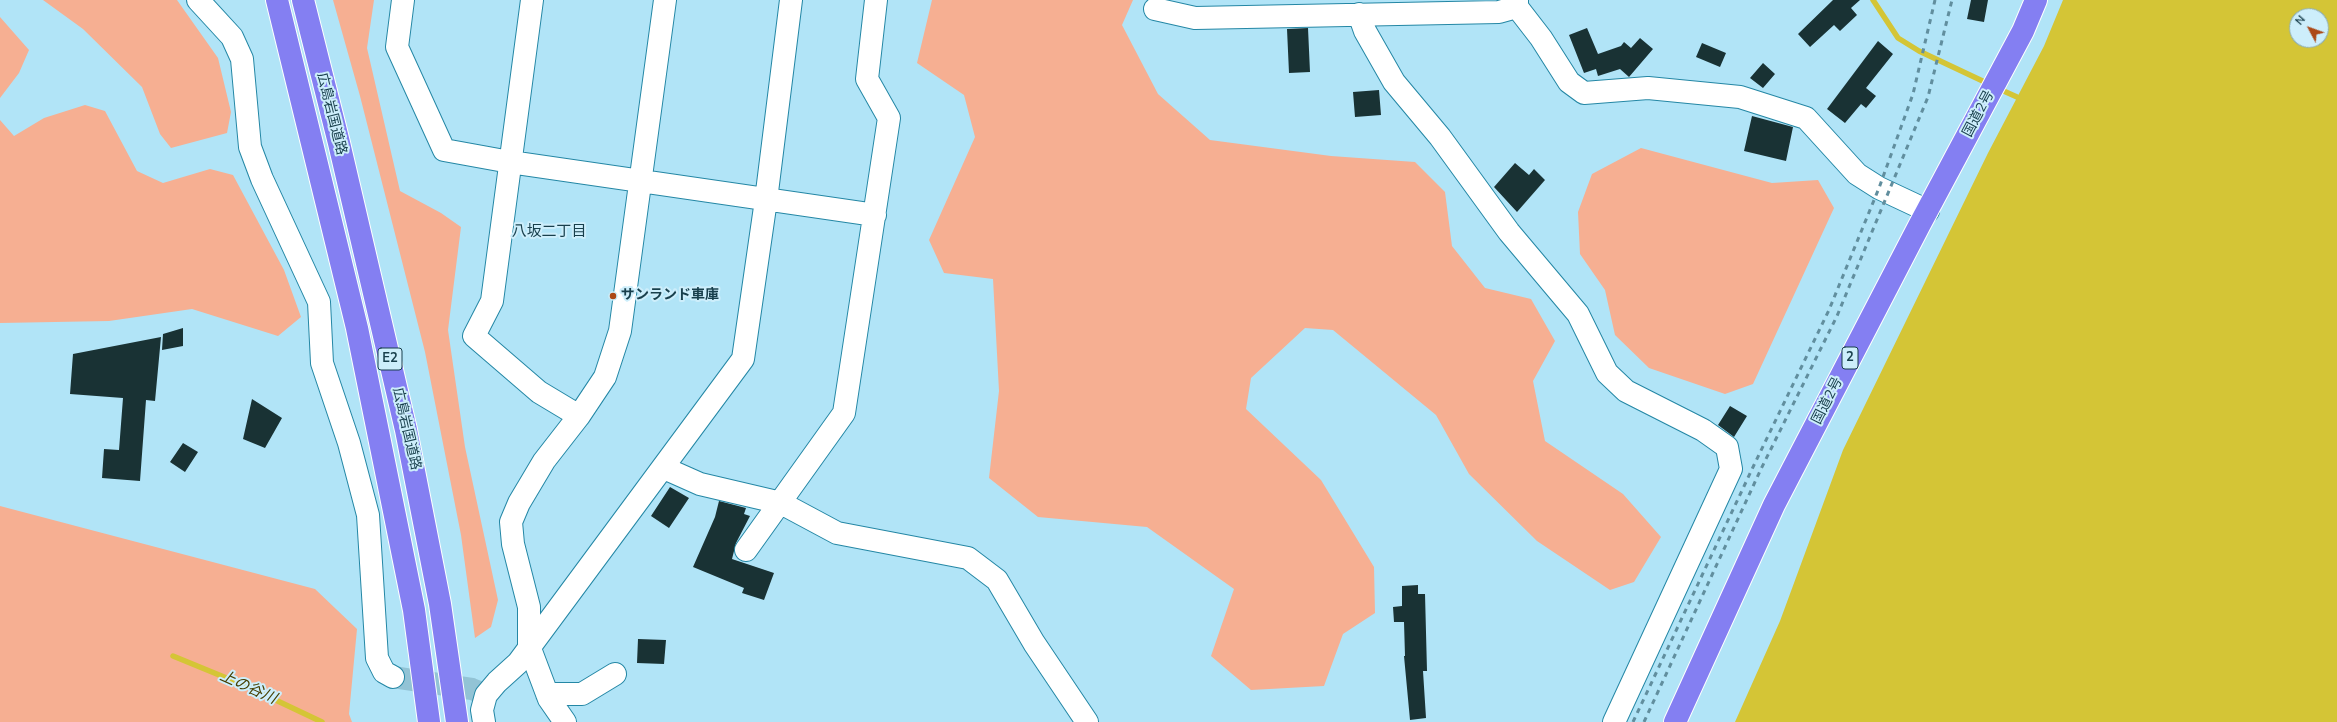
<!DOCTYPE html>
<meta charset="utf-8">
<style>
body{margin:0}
#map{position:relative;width:2337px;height:722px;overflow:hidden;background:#b1e4f7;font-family:"Nunito Sans",sans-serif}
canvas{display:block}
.north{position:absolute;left:2289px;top:8px;width:40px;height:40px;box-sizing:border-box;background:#cdeefb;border:1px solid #85a8b5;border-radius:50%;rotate:311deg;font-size:11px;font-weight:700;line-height:16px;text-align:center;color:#183f4c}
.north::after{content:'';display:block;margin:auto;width:14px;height:18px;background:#ac4816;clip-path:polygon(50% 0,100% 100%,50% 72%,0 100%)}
</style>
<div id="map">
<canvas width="2337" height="722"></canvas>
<div class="north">N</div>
</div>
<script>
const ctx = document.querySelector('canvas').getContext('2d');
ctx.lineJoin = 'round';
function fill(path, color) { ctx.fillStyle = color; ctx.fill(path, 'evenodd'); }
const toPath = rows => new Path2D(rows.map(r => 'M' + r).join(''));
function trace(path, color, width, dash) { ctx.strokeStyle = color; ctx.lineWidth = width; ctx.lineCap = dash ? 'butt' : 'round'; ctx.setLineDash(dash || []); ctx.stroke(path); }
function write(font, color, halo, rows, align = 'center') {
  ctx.font = font + ' "Nunito Sans","Noto Sans JP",sans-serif'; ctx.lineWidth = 4; ctx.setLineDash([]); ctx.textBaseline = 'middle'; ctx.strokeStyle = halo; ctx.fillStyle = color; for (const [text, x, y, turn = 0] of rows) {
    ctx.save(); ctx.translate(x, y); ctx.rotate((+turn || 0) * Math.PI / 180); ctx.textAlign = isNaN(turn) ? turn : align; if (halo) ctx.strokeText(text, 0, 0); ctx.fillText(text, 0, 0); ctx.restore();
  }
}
fill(toPath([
 [43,0,177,0,218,58,231,112,227,133,171,148,160,134,142,87,83,29],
 [333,0,374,0,367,48,400,191,441,213,461,227,448,330,465,447,498,600,491,627,475,638,461,535,425,352,360,96],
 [932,0,1133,0,1122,25,1158,94,1210,140,1331,156,1415,162,1445,192,1452,246,1485,288,1531,299,1555,341,1533,381,1545,441,1623,494,1661,537,1634,582,1610,590,1537,541,1469,474,1436,415,1333,330,1305,328,1251,378,1246,409,1321,480,1374,567,1375,613,1343,634,1324,686,1251,690,1211,656,1234,589,1147,527,1038,517,989,478,999,391,993,279,944,273,929,240,975,137,964,95,917,63],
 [0,17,29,50,19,73,0,98],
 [85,105,105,111,137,171,163,183,210,169,233,175,284,270,301,317,278,336,192,309,109,321,0,323,0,120,14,136,44,118],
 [1641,148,1772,183,1818,180,1834,208,1753,384,1725,394,1649,368,1615,335,1605,290,1580,254,1578,212,1592,174],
 [0,506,315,589,357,629,349,714,352,722,0,722]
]), '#f6af92');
fill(toPath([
 [2063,0,2337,0,2337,722,1735,722,1780,621,1843,450,1988,153,2044,46],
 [2297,16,2321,16,2321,40,2297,40]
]), '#d4c536');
trace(toPath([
 [1873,0,1898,38,1919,51,1989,84],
 [1997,88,2017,97],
 [173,656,246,686,322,722]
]), '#d4c536', 5.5);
fill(toPath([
 [1833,0,1860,0,1851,8,1857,15,1840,31,1834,25,1810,47,1798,34],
 [1971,0,1988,0,1984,22,1967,19],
 [1308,28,1310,72,1289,73,1287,29],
 [1587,28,1598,54,1621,46,1624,42,1631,48,1640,38,1653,49,1629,77,1620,69,1598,76,1596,69,1584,73,1569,35],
 [1878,41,1893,54,1866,88,1876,96,1866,108,1861,104,1845,123,1827,109],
 [1702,43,1726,53,1720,67,1696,57],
 [1763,63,1775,74,1763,88,1750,78],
 [1379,90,1381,115,1355,117,1353,92],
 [1752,116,1793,127,1786,161,1744,151],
 [1515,163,1529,175,1534,169,1545,180,1517,212,1494,187],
 [183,328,183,346,162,350,163,334],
 [161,337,155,401,146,400,140,481,102,478,104,449,119,450,123,398,70,394,73,354],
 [252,399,282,418,265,448,243,439],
 [1730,406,1747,416,1734,437,1718,425],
 [183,443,198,452,185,472,170,462],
 [670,487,689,498,669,528,651,516],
 [719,501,746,508,744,514,750,516,736,543,732,559,774,573,764,600,742,593,744,588,693,567,715,517],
 [1418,585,1418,594,1425,594,1427,671,1423,671,1426,718,1410,720,1404,656,1405,656,1404,622,1394,622,1393,607,1402,606,1402,586],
 [638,639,666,640,664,664,637,663]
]), '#193234');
trace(toPath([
 [393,677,472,689,486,695]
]), '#92c3d5', 22, [22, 11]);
const minor = toPath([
 [198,0,232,37,242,59,250,147,262,179,319,302,322,363,349,443,368,515,377,658,384,672,393,677],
 [403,0,397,47,444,150,510,162,875,215],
 [532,0,492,301,474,336,539,392,579,416],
 [1517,0,1517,7,1541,38,1569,82,1584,93,1648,88,1740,97,1806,118,1857,174,1879,188,1928,211],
 [1155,9,1195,18,1499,12,1517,7],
 [1359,14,1365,31,1394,82,1440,137,1509,232,1578,314,1607,373,1626,391,1703,430,1727,447,1731,469,1614,722],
 [664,468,700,484,781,503,837,533,968,558,997,580,1034,643,1087,722],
 [746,550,844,413,889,118,867,79,876,0],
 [547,694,582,694,615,674],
 [484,722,482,710,486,695,497,682,518,663,743,359,766,200,791,0],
 [565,722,549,699,529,646,529,607,513,544,511,522,519,503,544,461,579,416,605,377,620,331,665,0]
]);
const highway = toPath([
 [277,0,357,328,414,610,429,722],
 [303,0,339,143,406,430,440,604,457,722],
 [1675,722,1774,505,1920,224,2023,31,2036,0]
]);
trace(minor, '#2487a5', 24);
trace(highway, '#fff', 24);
trace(minor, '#fff', 22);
trace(highway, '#847ff2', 22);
trace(toPath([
 [1633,722,1754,465,1829,310,1879,188,1913,94,1935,0],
 [1644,722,1761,469,1837,316,1928,97,1952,0]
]), '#618e9e', 3, [5, 5]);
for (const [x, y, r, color] of [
 [613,296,4,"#ac4816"]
]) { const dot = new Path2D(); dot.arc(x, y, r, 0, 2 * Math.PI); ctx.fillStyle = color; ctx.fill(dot); trace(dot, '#cdeefb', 1.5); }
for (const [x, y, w] of [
 [1850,358,16],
 [390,359,24]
]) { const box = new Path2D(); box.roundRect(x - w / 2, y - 11, w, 22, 3); ctx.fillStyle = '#cdeefb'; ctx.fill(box); trace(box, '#183f4c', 1); }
write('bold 13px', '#183f4c', null, [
 ["2",1850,358],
 ["E2",390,359]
]);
write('14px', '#183f4c', '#cdeefb', [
 ["広島岩国道路",331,114,76],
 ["国道2号",1979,114,-62],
 ["国道2号",1828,401,-63],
 ["広島岩国道路",406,429,77]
]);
write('bold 14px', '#183f4c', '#cdeefb', [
 ["サンランド車庫",621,296]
], 'left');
write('15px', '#183f4c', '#cdeefb', [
 ["八坂二丁目",549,232]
]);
write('italic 15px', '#464004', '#cdeefb', [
 ["上の谷川",248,688,24]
]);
</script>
